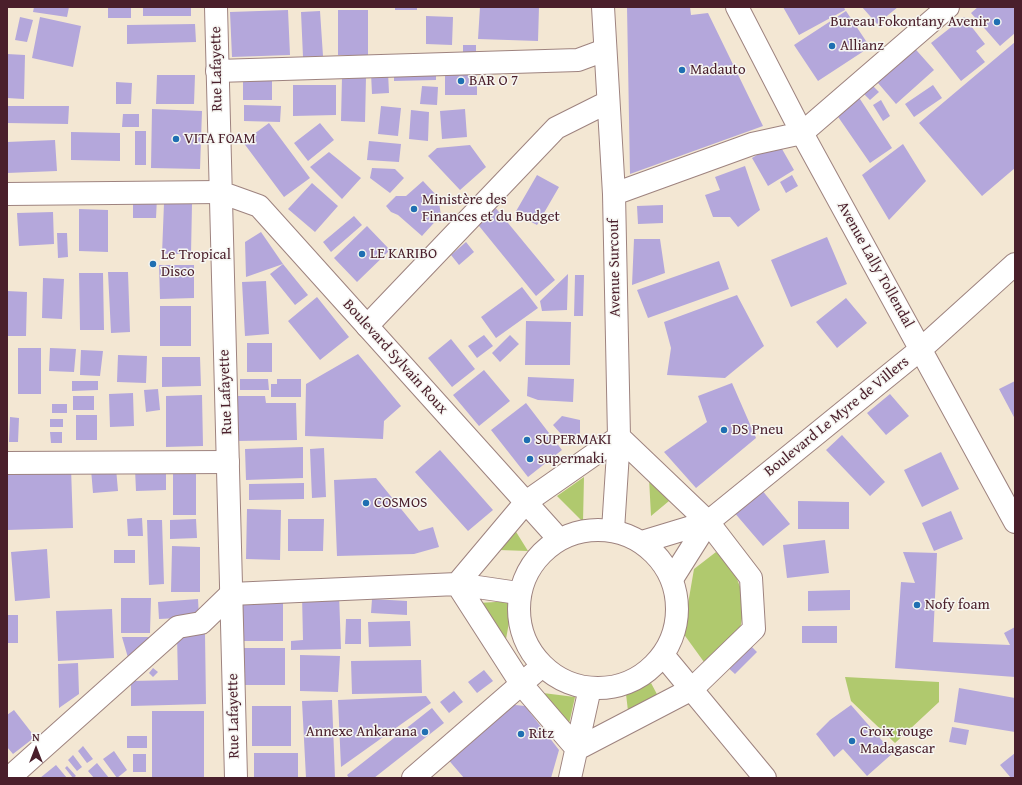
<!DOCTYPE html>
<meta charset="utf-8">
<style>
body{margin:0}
#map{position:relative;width:1022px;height:785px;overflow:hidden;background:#f3e7d3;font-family:"Gentium Book Plus",serif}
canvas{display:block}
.frame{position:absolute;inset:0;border:8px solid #4a1f2b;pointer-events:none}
.north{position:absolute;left:16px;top:729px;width:40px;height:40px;-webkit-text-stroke:3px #f6f6f2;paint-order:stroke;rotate:0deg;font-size:11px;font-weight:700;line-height:16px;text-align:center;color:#4a1f2b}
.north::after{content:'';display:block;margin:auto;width:14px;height:18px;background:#4a1f2b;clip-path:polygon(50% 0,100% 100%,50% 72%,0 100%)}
</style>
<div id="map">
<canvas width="1022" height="785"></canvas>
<div class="frame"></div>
<div class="north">N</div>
</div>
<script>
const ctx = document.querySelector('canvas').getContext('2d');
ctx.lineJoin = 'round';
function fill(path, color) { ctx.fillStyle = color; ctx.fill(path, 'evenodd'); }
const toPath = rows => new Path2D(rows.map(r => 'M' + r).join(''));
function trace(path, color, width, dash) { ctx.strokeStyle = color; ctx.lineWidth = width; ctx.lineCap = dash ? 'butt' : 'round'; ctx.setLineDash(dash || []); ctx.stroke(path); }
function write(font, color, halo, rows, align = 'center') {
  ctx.font = font + ' "Gentium Book Plus",serif'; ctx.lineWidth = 3; ctx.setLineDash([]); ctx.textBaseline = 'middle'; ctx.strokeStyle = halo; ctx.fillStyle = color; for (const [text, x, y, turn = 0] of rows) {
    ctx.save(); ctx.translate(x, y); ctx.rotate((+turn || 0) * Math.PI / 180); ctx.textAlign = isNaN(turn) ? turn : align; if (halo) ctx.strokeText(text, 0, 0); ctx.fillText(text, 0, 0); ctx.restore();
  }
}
fill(toPath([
 [584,477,583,522,557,496],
 [649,478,669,501,651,516],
 [513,527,528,551,499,550],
 [716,552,734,571,745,600,740,630,704,662,683,633,694,569],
 [513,601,506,639,478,603],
 [845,677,939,682,939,702,895,743,851,701],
 [651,683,659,698,628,711,626,694],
 [543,693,575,697,569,724]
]), '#b0c96e');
fill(toPath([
 [34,7,69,7,67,17,33,12],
 [108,7,131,7,131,18,108,18],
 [143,7,191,7,191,16,143,16],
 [395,7,417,7,417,10,395,10],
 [480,7,539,7,538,41,478,39],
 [627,7,690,7,691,15,708,13,763,126,630,174],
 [783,7,844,7,845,10,799,35],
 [862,7,898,7,877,24],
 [978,7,1013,7,1015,10,1015,33,1000,46,971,13],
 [288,10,290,55,232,57,230,12],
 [338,10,368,10,368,55,338,55],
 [320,11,323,56,303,57,301,12],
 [846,11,870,47,818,81,794,45],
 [426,16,453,17,452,45,426,44],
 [20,17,33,20,27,42,15,40],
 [40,17,81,26,73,67,32,58],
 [964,17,985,44,976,51,985,62,961,81,931,43],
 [195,24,196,42,127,44,127,25],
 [1015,42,1015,168,982,196,919,123],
 [910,43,934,70,896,104,872,76],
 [463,45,476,45,476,55,463,54],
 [7,54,25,55,24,99,7,98],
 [445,68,477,68,477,95,445,95],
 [436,70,436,80,394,81,394,71],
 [388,72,389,93,372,94,371,73],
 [157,75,195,75,194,104,156,104],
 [342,77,366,77,365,122,341,121],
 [243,78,272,78,272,100,243,100],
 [116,82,132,83,131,104,116,104],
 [870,83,879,92,870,100,861,91],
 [293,85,336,85,336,115,293,116],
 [933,85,942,98,914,117,905,104],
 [422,86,438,87,437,105,420,104],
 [858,96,892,148,870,163,834,111],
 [881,100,890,116,883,121,873,105],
 [244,105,281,106,280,122,244,121],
 [7,106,69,106,68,124,7,123],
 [381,106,401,108,398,136,378,134],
 [152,109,202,111,200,169,151,168],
 [465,109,467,137,442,139,440,111],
 [411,110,429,112,428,141,409,139],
 [123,114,139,114,139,127,122,127],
 [269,123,310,178,284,197,243,142],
 [320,123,334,140,308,161,294,143],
 [135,131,146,131,146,165,135,165],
 [71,132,120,133,120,161,71,160],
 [55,140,57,171,7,173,7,142],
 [369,141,401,144,399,162,367,160],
 [778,142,794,170,768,186,752,158],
 [903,144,926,181,889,220,862,175],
 [470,145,486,167,460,190,428,156,437,148],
 [329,152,361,178,342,199,310,167],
 [745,166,760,210,738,227,730,217,713,217,705,195,720,190,715,177],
 [372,168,395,169,404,178,390,193,370,178],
 [537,175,559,187,537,225,515,213],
 [792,175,798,186,786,193,780,182],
 [423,181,438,197,441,215,422,236,398,215,391,212,386,206,396,196,406,196],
 [312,183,338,206,315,232,288,209],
 [133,198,157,198,156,218,133,218],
 [164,203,192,204,191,254,162,254],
 [663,205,663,223,638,224,637,206],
 [494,206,555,280,536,296,475,221],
 [79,209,108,210,108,252,79,251],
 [53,212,54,244,19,246,17,213],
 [354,216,362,225,331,252,323,242],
 [367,226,390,250,357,282,334,258],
 [261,232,283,264,246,277,245,242],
 [57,233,67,233,68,257,58,258],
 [827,237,847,284,791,307,771,260],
 [634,239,660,239,665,273,632,285],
 [466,242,474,252,459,265,451,255],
 [719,261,729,289,648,318,637,290],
 [283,264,308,295,295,305,270,274],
 [159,265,194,265,194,298,160,299],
 [108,272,128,272,130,332,111,333],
 [79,273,103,273,104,330,80,330],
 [568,274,567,310,542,311,540,301],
 [575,275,584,275,583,316,574,316],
 [43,278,64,279,62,319,42,318],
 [266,281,269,334,245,336,242,282],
 [522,287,538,308,496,338,481,317],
 [7,291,27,292,26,336,7,336],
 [737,295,764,346,725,378,667,375,671,348,664,322],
 [317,297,349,337,320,360,288,321],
 [846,298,867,323,837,348,816,322],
 [160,306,191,306,191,346,160,346],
 [526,321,571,322,570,365,525,365],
 [484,335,493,346,477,358,468,346],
 [510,335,519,344,500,362,492,353],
 [451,339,475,369,452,387,428,358],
 [247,343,272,343,272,372,247,372],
 [18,348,41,348,41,394,18,394],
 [50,348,76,349,74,372,49,371],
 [81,350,103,351,100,376,80,375],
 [358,354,401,406,384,421,383,439,305,436,306,384],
 [118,355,147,356,146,383,117,382],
 [162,357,200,357,201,386,162,387],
 [484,370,510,401,479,426,453,395],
 [528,377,574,379,573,402,538,400,527,396],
 [240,379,268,379,269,390,240,390],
 [277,379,301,379,301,397,271,397,271,384,277,384],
 [72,381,98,381,98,390,72,391],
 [1015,381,1015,419,999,389],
 [732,383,756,438,696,488,664,452,707,422,698,396],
 [158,389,160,410,146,412,144,390],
 [133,393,134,426,110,427,109,394],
 [890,394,909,416,886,435,867,413],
 [202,395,203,446,166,447,166,396],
 [73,396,94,396,94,410,73,410],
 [237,396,265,396,266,403,296,403,297,440,237,441],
 [526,403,562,450,528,477,491,430],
 [52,404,67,404,67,413,52,413],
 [76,415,97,415,97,440,76,440],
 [562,416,580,420,580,437,569,443,553,425],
 [10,417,19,418,18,442,9,442],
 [50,419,63,419,63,427,50,427],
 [50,432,62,432,62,443,51,443],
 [842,435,885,482,870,496,826,450],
 [303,447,303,478,246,480,245,449],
 [324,448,326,497,312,498,310,449],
 [440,450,493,510,468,531,415,472],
 [941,452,959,489,922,507,904,470],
 [71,467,73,528,7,530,7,469],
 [116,468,118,491,93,493,91,469],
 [166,468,166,490,136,491,135,469],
 [173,468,196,468,196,515,173,515],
 [376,478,419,531,433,527,439,547,414,554,337,556,334,480],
 [304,483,304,499,249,500,249,484],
 [761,489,790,524,763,546,733,511],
 [798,501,849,502,849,529,798,529],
 [247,509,281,510,280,560,246,559],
 [951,511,963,539,934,551,922,523],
 [142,518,143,536,128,536,127,519],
 [196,519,197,538,170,539,170,520],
 [288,519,324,519,323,551,288,551],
 [147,520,162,520,164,584,149,585],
 [825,540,829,573,787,578,783,545],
 [172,546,200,547,200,592,171,592],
 [47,549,50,598,15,601,11,552],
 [114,550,135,550,135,563,114,563],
 [903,552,937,553,933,642,1010,645,1004,633,1015,627,1015,677,895,668,901,582,915,583],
 [850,590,850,610,808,611,808,591],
 [339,594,341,649,291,650,291,641,303,640,302,595],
 [121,598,151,598,150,633,121,633],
 [235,598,283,598,283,641,235,641],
 [198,599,199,617,159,619,158,602],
 [372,599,407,601,407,615,371,613],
 [112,609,114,658,58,661,56,611],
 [7,615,18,615,18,643,7,643],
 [346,619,361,619,361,644,345,644],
 [410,621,411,646,369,647,368,622],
 [802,626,837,626,837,643,802,643],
 [205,634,206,704,131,706,131,681,178,680,177,635],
 [122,637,150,637,129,661],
 [748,643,757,652,735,674,725,665],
 [244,648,285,648,285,685,244,685],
 [300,655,340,656,338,692,300,691],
 [421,660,422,693,352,694,351,661],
 [78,663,79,694,59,708,58,664],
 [153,668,158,672,153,677,149,673],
 [484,670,493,681,477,693,468,682],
 [959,688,1015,698,1015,732,954,722],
 [454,691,463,702,449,713,440,702],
 [426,696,431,703,341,767,338,700],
 [332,700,335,778,306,778,302,701],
 [505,704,525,706,559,750,551,778,464,778,446,757],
 [851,705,893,753,867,776,843,749,834,757,816,734,830,720],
 [252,706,291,706,291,746,252,746],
 [432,708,444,723,374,778,349,778,347,775],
 [14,710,35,737,13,754,7,747,7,715],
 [152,711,204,711,204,778,152,778],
 [952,727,969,730,966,745,949,742],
 [127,736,147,736,147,748,127,748],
 [83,746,93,759,87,763,78,751],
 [114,751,127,770,117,778,103,759],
 [254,753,298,753,298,778,254,778],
 [1015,753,1015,778,1011,778,1000,765],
 [133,754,146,754,146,772,133,772],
 [73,755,82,767,77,771,68,760],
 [97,763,109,778,94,778,88,771],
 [56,765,67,778,40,778],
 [67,766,76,776,73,778,65,768]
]), '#b4a7db');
const minor = toPath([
 [603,7,614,194,619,437,613,530],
 [737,7,802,133,1015,522],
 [217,71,578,60,605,50],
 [7,194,220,192],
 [614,194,752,144,802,133,948,7],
 [367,326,556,128,608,102],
 [619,437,708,522,751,578,754,629,692,689,577,749,522,685,457,584,526,502,619,437],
 [7,463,228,462],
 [642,542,708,522,921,349,1015,264],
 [672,579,708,522],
 [9,778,178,627,201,623,231,594,457,584,518,593],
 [413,778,542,666],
 [570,778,590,688]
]);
const major = toPath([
 [216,7,236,778],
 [220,192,259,206,558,538],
 '519 609a79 79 0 1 1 158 0a79 79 0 1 1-158 0Z',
 [663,655,765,778]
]);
trace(minor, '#9e837f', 24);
trace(major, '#9e837f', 24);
trace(minor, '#fff', 22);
trace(major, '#fff', 22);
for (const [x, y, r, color] of [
 [997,22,4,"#1f6fb2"],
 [832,46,4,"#1f6fb2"],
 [682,70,4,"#1f6fb2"],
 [461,81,4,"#1f6fb2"],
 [176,139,4,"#1f6fb2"],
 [414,209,4,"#1f6fb2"],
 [362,254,4,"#1f6fb2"],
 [153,264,4,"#1f6fb2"],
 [724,430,4,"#1f6fb2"],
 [527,440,4,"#1f6fb2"],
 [530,459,4,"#1f6fb2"],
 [366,503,4,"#1f6fb2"],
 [917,605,4,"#1f6fb2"],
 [425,732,4,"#1f6fb2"],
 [521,734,4,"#1f6fb2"],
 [852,741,4,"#1f6fb2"]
]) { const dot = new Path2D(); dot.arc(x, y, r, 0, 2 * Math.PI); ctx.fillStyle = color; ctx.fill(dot); trace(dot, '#f6f6f2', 1.5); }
write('15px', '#4a1f2b', '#f6f6f2', [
 ["Bureau Fokontany Avenir",989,22,"right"],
 ["Allianz",840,46],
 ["Madauto",690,70],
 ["BAR O 7",469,81],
 ["VITA FOAM",184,139],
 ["Ministère des",422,200],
 ["Finances et du Budget",422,217],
 ["LE KARIBO",370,254],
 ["Le Tropical",161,255],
 ["Disco",161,272],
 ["DS Pneu",732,430],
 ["SUPERMAKI",535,440],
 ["supermaki",538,459],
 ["COSMOS",374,503],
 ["Nofy foam",925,605],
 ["Annexe Ankarana",417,732,"right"],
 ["Croix rouge",860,732],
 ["Madagascar",860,749],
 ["Ritz",529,734]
], 'left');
write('15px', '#4a1f2b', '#f6f6f2', [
 ["Rue Lafayette",217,69,-91],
 ["Avenue Lally Tollendal",875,265,61],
 ["Avenue Surcouf",615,268,-91],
 ["Boulevard Sylvain Roux",395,357,48],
 ["Rue Lafayette",226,392,-92],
 ["Boulevard Le Myre de Villers",837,417,-39],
 ["Rue Lafayette",234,716,-91]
]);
</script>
